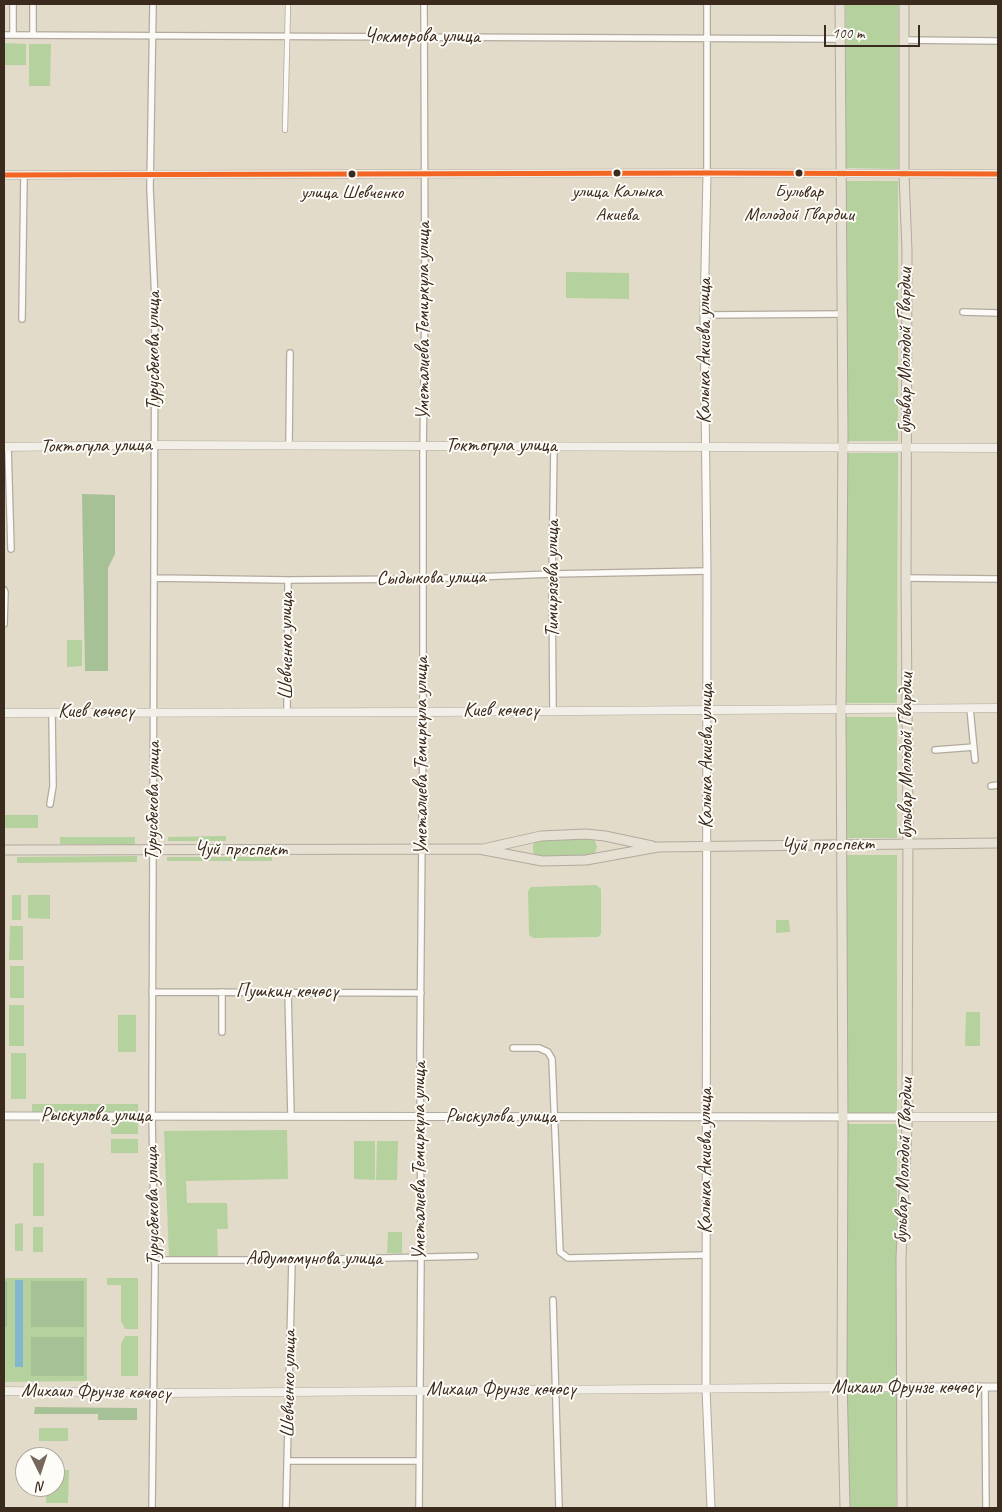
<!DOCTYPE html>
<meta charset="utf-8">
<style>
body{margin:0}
#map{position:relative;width:1002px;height:1512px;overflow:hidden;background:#e3dbc9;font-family:Caveat,sans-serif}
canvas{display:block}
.frame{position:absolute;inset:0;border:5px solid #3b2a1e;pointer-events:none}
.north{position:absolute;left:15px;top:1447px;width:50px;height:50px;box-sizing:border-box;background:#fdfcf7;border:1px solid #afa8a0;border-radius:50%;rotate:176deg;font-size:14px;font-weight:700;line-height:20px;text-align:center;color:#3b2a1e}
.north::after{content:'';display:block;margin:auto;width:18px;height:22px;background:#76685a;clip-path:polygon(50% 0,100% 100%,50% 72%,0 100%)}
.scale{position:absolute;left:824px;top:25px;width:96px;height:22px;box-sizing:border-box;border:2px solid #3b2a1e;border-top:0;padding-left:6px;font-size:15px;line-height:18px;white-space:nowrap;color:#3b2a1e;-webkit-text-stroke:4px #fdfcf7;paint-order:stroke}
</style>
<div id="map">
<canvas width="1002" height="1512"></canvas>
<div class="frame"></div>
<div class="north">N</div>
<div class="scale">100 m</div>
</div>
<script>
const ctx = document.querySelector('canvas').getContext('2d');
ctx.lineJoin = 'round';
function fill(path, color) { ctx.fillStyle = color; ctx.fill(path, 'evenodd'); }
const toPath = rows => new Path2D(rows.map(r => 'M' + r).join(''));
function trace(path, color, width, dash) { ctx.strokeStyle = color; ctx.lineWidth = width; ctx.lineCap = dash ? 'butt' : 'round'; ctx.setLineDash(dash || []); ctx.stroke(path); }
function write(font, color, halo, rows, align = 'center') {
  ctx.font = font + ' Caveat,sans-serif'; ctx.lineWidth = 4; ctx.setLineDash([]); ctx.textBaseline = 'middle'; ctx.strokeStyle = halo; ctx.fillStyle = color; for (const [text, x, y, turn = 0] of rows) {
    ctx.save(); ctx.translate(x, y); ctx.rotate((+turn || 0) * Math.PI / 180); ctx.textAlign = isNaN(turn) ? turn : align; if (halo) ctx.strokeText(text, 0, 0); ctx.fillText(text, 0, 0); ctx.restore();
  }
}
fill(toPath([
 [846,4,898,4,898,169,846,168],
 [4,43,26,44,26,65,4,65],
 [29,44,51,44,50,86,29,86],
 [846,181,898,181,898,441,846,441],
 [566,272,629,273,629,299,566,298],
 [846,453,898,453,897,703,846,703],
 [67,640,82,640,82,666,67,667],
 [845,717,897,717,897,838,845,838],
 [4,815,38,815,38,828,4,828],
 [226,836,226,841,168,841,168,837],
 [60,837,135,837,135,845,60,844],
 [589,837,595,841,597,847,595,853,589,857,542,858,536,856,533,852,533,845,536,840],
 [845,855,897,855,897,1113,845,1113],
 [137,856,137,862,17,863,17,857],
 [167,857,272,857,272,861,167,861],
 [596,885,601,889,601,934,598,937,533,938,529,935,528,891,531,887],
 [12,895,21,895,21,920,12,920],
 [28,895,50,895,50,919,28,918],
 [776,920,789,920,790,932,776,933],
 [10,926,23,926,23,960,9,960],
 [10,966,24,966,24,998,10,998],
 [9,1005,24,1005,24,1046,9,1046],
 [966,1012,980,1012,980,1046,965,1046],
 [118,1015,136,1015,136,1052,118,1052],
 [11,1053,26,1053,26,1099,11,1099],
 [32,1104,138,1104,138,1112,32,1112],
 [138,1119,138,1134,111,1134,111,1120],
 [845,1124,897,1124,897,1384,845,1384],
 [287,1130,288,1179,186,1181,187,1203,227,1203,228,1229,217,1229,218,1259,169,1258,164,1131],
 [111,1139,138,1139,138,1153,111,1153],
 [354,1141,375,1141,375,1180,354,1179],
 [377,1141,398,1141,397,1180,376,1180],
 [33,1163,44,1163,44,1216,33,1216],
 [23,1223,23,1251,15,1251,15,1224],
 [33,1227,43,1227,43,1252,33,1252],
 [388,1232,402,1232,402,1253,387,1253],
 [4,1278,87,1278,87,1381,4,1382],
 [107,1278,138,1278,138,1329,125,1329,121,1321,121,1285,107,1285],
 [125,1336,138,1336,138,1376,121,1376,121,1344],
 [897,1392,896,1508,848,1508,845,1393],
 [39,1428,68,1428,68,1441,39,1441],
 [55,1470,69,1470,68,1503,46,1503,46,1487,55,1487]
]), '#b5d19e');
fill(toPath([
 [82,494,115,495,115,554,108,568,108,671,85,671],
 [4,1281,7,1281,7,1327,4,1327],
 [31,1281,84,1281,84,1327,31,1327],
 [31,1337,84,1337,84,1376,31,1376],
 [35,1407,137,1408,137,1420,98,1420,98,1414,34,1414]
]), '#a6c195');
fill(toPath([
 [15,1280,23,1280,23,1367,15,1367]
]), '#83b7d0');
const pedestrian = toPath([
 [285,130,288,4]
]);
const minor = toPath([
 [13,4,13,35],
 [4,35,841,39],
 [33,35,33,4],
 [903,40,998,41],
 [707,173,707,4],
 [963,312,998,313],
 [704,315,842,314],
 [22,319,24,175],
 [289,446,290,353],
 [8,447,11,549],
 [154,578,288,580,422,579,552,574,707,571],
 [906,578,998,579],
 [4,590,5,592,4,624],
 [970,708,975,760],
 [553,711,552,579,554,446],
 [287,712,288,580],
 [935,750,974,747],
 [991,786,998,785],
 [50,804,53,786,52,713],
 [152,992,421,993],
 [288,992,291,1116],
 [222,1032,222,992],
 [513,1048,539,1048,548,1052,552,1059,560,1252,568,1258,706,1255],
 [154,1260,292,1260,475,1256],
 [553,1300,559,1508],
 [985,1388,986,1508],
 [287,1461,419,1461],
 [152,1508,155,1268,152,1116,155,301,150,188,153,4],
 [286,1508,292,1260],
 [419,1508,421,1258,420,1052,423,728,423,456,425,296,424,4]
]);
const tertiary = toPath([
 [707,173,704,315,707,571,706,1389,711,1508],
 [4,1116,907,1117],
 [901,1387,998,1387]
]);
const secondary = toPath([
 [4,175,707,173,998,174],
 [4,447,154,445,998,448],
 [4,713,432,712,998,708],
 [907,1117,998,1117],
 [4,1391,167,1393,901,1387]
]);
const primary = toPath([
 [840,4,843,435,841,710,843,1127,842,1378,845,1508],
 [483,849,541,836,586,834,605,836,652,846],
 [4,850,479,849,542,861,586,860,658,847,998,843],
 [902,1508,901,1258,907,1126,908,834,906,578,907,251,904,174,904,4]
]);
trace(pedestrian, '#b1aa9e', 6);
trace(minor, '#b1aa9e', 8);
trace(tertiary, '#b1aa9e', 9);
trace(secondary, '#b1aa9e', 9);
trace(primary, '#b1aa9e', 11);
trace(pedestrian, '#fbfaf7', 4.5);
trace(minor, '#fbfaf7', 5.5);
trace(tertiary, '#fbfaf7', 7);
trace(secondary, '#f2efe8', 8);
trace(primary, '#e6e0d2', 9);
trace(toPath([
 [4,175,707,173,998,174]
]), '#f26522', 5);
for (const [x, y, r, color] of [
 [617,173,4.5,"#3b2a1e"],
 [799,173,4.5,"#3b2a1e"],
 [352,174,4.5,"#3b2a1e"]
]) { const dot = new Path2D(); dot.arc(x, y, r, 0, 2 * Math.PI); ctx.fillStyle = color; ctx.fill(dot); trace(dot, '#fdfcf7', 2); }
write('19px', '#3b2a1e', '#fdfcf7', [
 ["улица Калыка",617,192],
 ["Акиева",617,215],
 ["Бульвар",799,192],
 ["Молодой Гвардии",799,215],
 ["улица Шевченко",352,193]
]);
write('20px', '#3b2a1e', '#fdfcf7', [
 ["Чокморова улица",422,37],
 ["Уметалиева Темиркула улица",424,321,-90],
 ["Турусбекова улица",154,351,-90],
 ["Калыка Акиева улица",705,351,-90],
 ["бульвар Молодой Гвардии",906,351,-90],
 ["Токтогула улица",96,446,-1],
 ["Токтогула улица",501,446],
 ["Сыдыкова улица",431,578,-1],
 ["Тимирязева улица",553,579,-90],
 ["Шевченко улица",287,646,-90],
 ["Киев көчөсү",501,711],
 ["Киев көчөсү",96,712],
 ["Уметалиева Темиркула улица",422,756,-90],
 ["Калыка Акиева улица",707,756,-90],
 ["бульвар Молодой Гвардии",907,756,-90],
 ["Турусбекова улица",153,801,-89],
 ["Чуй проспект",828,845,-1],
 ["Чуй проспект",241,850],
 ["Пушкин көчөсү",287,992],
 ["Рыскулова улица",96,1116],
 ["Рыскулова улица",501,1117],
 ["Уметалиева Темиркула улица",420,1161,-90],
 ["Калыка Акиева улица",706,1161,-90],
 ["бульвар Молодой Гвардии",904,1161,-88],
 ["Турусбекова улица",153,1206,-91],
 ["Абдумомунова улица",314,1259],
 ["Шевченко улица",289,1384,-89],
 ["Михаил Фрунзе көчөсү",906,1388],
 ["Михаил Фрунзе көчөсү",501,1390],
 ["Михаил Фрунзе көчөсү",96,1392,1]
]);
</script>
